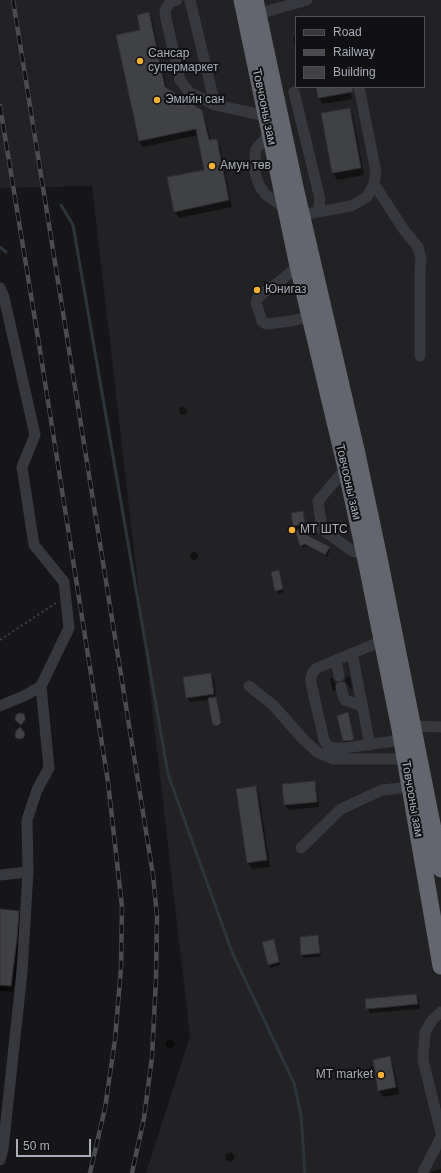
<!DOCTYPE html>
<meta charset="utf-8">
<style>
body{margin:0}
#map{position:relative;width:441px;height:1173px;overflow:hidden;background:#161618;font-family:Helvetica,sans-serif}
canvas{display:block}
.legend{position:absolute;left:295px;top:16px;width:130px;height:72px;box-sizing:border-box;background:#111113;border:1px solid #4d4f55;margin:0;padding:5px 7px;list-style:none;font-size:12px;color:#a8adb8}
.legend li{display:flex;align-items:center;gap:8px;height:20px}
.legend b{width:20px;border:1px solid #4d4f55}
.scale{position:absolute;left:16px;top:1139px;width:75px;height:18px;box-sizing:border-box;border:2px solid #a8adb8;border-top:0;padding-left:5px;font-size:12px;line-height:14px;white-space:nowrap;color:#a8adb8;-webkit-text-stroke:3px #111113;paint-order:stroke}
</style>
<div id="map">
<canvas width="441" height="1173"></canvas>
<ul class="legend">
<li><b style="height:5px;background:#37383d"></b>Road</li>
<li><b style="height:5px;background:#4a4c52"></b>Railway</li>
<li><b style="height:11px;background:#404145"></b>Building</li>
</ul>
<div class="scale">50 m</div>
</div>
<script>
const ctx = document.querySelector('canvas').getContext('2d');
ctx.lineJoin = 'round';
function fill(path, color) { ctx.fillStyle = color; ctx.fill(path, 'evenodd'); }
const toPath = rows => new Path2D(rows.map(r => 'M' + r).join(''));
function trace(path, color, width, dash) { ctx.strokeStyle = color; ctx.lineWidth = width; ctx.lineCap = dash ? 'butt' : 'round'; ctx.setLineDash(dash || []); ctx.stroke(path); }
function write(font, color, halo, rows, align = 'center') {
  ctx.font = font + ' Helvetica,sans-serif'; ctx.lineWidth = 4; ctx.setLineDash([]); ctx.textBaseline = 'middle'; ctx.strokeStyle = halo; ctx.fillStyle = color; for (const [text, x, y, turn = 0] of rows) {
    ctx.save(); ctx.translate(x, y); ctx.rotate((+turn || 0) * Math.PI / 180); ctx.textAlign = isNaN(turn) ? turn : align; if (halo) ctx.strokeText(text, 0, 0); ctx.fillText(text, 0, 0); ctx.restore();
  }
}
fill(toPath([
 [0,0,441,0,441,1173,146,1173,190,1036,92,186,0,188],
 [296,17,424,17,424,87,296,87]
]), '#222225');
fill(toPath([
 [148,14,152,20,167,89,201,111,205,118,211,141,216,140,220,146,232,207,179,218,175,211,205,171,198,135,143,147,139,141,141,30],
 [296,36,296,54,293,37],
 [317,87,350,87,352,99,322,104,319,97],
 [349,109,353,116,364,175,337,180,333,173],
 '179 411a4 4 0 1 1 8 0a4 4 0 1 1-8 0Z',
 [302,512,306,527,296,529,294,526],
 [297,531,329,548,330,550,327,557,307,546,302,548],
 '190 556a4 4 0 1 1 8 0a4 4 0 1 1-8 0Z',
 [278,571,284,592,278,594,276,590],
 [211,674,214,679,216,699,221,723,220,726,216,727,214,724,209,700,190,702,187,697],
 [347,676,349,676,350,679,352,688,351,689,345,681],
 [330,678,332,678,337,686,336,691,333,691,332,688],
 [348,714,355,743,346,744,344,741],
 [314,782,317,787,319,807,288,810,285,805],
 [256,787,259,794,270,867,252,869,248,863],
 [0,910,18,912,22,919,14,992,0,991],
 [317,936,319,939,321,956,304,958,302,955],
 [274,940,280,965,270,968,269,965],
 [416,995,419,1000,420,1009,370,1013,367,1008],
 '165.5 1044a4.5 4.5 0 1 1 9 0a4.5 4.5 0 1 1-9 0Z',
 [389,1057,393,1064,399,1094,383,1097,379,1091,374,1060],
 '225.5 1157a4.5 4.5 0 1 1 9 0a4.5 4.5 0 1 1-9 0Z',
 [441,1169,441,1173,431,1173,433,1171]
]), '#0007');
trace(toPath([
 [61,205,73,225,168,774,232,952,294,1083,301,1115,305,1173],
 [0,247,6,252]
]), '#2c353c', 3);
const building = toPath([
 [149,12,165,87,202,110,209,140,217,139,229,200,174,212,167,177,204,170,196,129,139,141,116,35,140,30,137,15,149,12],
 [316,87,352,87,353,92,318,98,316,87],
 [350,108,361,168,332,173,321,113,350,108],
 [303,511,305,524,293,526,291,513,303,511],
 [295,529,330,547,325,555,305,544,300,546,295,529],
 [279,570,283,589,275,591,271,572,279,570],
 [211,673,214,694,186,698,183,677,211,673],
 [216,697,221,722,219,725,217,726,214,725,212,723,208,698,216,697],
 [348,712,354,740,343,741,337,716,348,712],
 [19,713,24,714,25,717,25,720,21,725,15,720,16,715,19,713],
 [20,727,24,732,25,735,23,738,20,739,16,738,15,734,16,731,20,727],
 [315,781,317,802,284,805,282,784,315,781],
 [256,786,267,860,247,863,236,789,256,786],
 [0,909,19,911,17,938,11,986,0,985,0,909],
 [318,935,320,953,301,955,300,937,318,935],
 [274,939,279,962,268,965,262,942,274,939],
 [416,994,418,1004,366,1009,365,999,416,994],
 [390,1056,396,1087,378,1091,373,1060,390,1056]
]);
fill(building, '#404145');
trace(building, '#303034', 1);
trace(toPath([
 [0,640,56,603]
]), '#3d3f44', 2, [2, 3]);
trace(toPath([
 [177,0,171,1,166,8,165,14,180,80,189,92,215,105,266,116],
 [190,0,215,105],
 [258,14,307,0],
 [294,92,320,199,318,212,312,213],
 [270,133,256,149,255,157,255,173,259,185,265,194,286,209],
 [374,184,404,230,418,247,421,259,420,269,420,356],
 [318,212,351,206,367,197,374,184,376,172,359,87],
 [298,266,279,282,263,293,257,299,256,303,262,321,266,324,291,321,309,317],
 [0,288,4,297,35,435,22,467,34,545,64,582,69,628,41,686,26,695,0,706],
 [346,468,318,501,322,529,352,551,364,554],
 [382,641,317,668,313,672,311,678,311,683,324,740,328,746,336,748,344,748,402,740],
 [352,653,370,745],
 [336,660,339,676],
 [249,686,273,705,304,740,317,752,333,759,405,759],
 [341,687,343,696,345,700,362,706],
 [413,726,441,727],
 [301,848,341,809,382,790,410,787],
 [0,875,28,872],
 [441,1012,432,1020,425,1032,423,1060,441,1133],
 [0,1160,3,1149,22,972,28,872,27,820,37,790,49,768,41,686],
 [423,1172,441,1137]
]), '#37383d', 11);
trace(toPath([
 [242,0,298,266,346,468,366,560,400,729,441,966],
 [255,0,295,187,357,454,379,558,441,869]
]), '#63666e', 17);
const rail = toPath([
 [13,0,153,875,157,916,156,979,152,1057,144,1118,132,1173],
 [0,106,38,338,108,782,122,907,121,968,115,1040,105,1108,90,1173]
]);
trace(rail, '#4a4c52', 4.5);
trace(rail, '#111113', 3, [9]);
for (const [x, y, r, color] of [
 [140,61,4,"#f2b134"],
 [157,100,4,"#f2b134"],
 [212,166,4,"#f2b134"],
 [257,290,4,"#f2b134"],
 [292,530,4,"#f2b134"],
 [381,1075,4,"#f2b134"]
]) { const dot = new Path2D(); dot.arc(x, y, r, 0, 2 * Math.PI); ctx.fillStyle = color; ctx.fill(dot); trace(dot, '#111113', 1.5); }
write('12px', '#a8adb8', '#111113', [
 ["Сансар",148,54],
 ["супермаркет",148,68],
 ["Эмийн сан",165,100],
 ["Амун төв",220,166],
 ["Юнигаз",265,290],
 ["MT ШТС",300,530],
 ["MT market",373,1075,"right"]
], 'left');
write('12px', '#a8adb8', '#111113', [
 ["Товчооны зам",264,107,78],
 ["Товчооны зам",348,482,77],
 ["Товчооны зам",412,799,80]
]);
</script>
